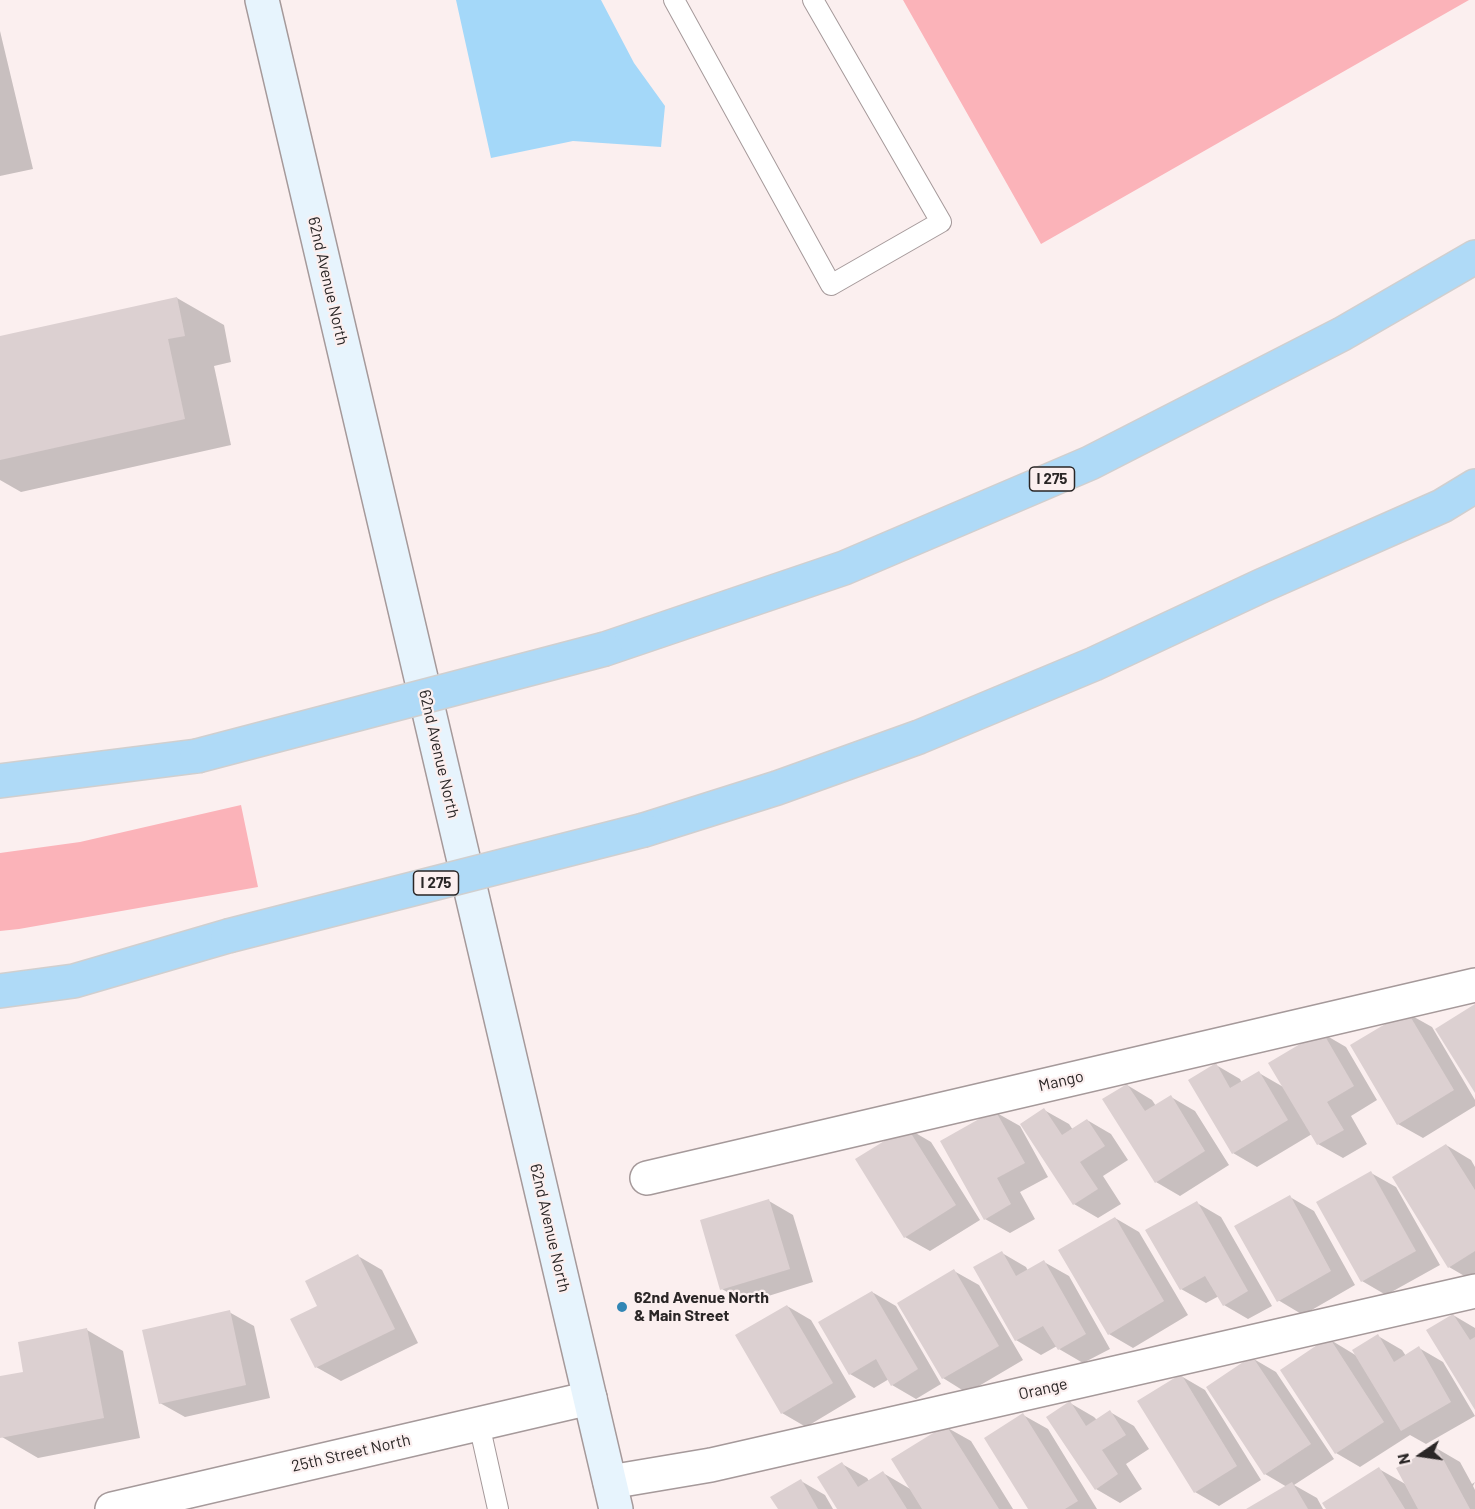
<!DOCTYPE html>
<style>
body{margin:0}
#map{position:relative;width:1475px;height:1509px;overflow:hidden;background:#fbefef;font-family:Barlow,sans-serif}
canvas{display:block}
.north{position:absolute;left:1391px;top:1425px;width:60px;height:60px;-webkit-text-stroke:4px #fbefef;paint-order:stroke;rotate:257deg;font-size:16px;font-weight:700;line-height:24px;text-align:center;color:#2a2626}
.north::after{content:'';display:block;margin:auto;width:21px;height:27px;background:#2a2626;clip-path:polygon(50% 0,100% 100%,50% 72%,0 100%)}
</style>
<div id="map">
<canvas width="1475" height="1509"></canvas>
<div class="north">N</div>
</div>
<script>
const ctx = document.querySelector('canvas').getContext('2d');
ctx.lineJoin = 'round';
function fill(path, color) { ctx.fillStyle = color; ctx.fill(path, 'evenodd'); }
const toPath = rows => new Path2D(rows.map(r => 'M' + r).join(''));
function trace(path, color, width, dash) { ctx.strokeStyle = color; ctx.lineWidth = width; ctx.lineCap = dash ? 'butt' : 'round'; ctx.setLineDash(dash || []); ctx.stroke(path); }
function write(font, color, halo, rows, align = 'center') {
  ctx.font = font + ' Barlow,sans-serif'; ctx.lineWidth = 4.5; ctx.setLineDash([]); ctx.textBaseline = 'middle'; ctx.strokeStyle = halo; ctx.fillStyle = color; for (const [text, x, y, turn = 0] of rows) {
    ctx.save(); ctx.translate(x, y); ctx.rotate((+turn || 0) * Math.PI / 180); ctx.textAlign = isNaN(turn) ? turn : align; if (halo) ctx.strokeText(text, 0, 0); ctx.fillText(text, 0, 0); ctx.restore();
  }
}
fill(toPath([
 [903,0,1469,0,1041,244],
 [241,805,258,887,19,929,0,931,0,853,80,842]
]), '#fbb3b9');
fill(toPath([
 [456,0,601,0,634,63,665,106,661,147,573,141,491,158]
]), '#a4d8f9');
fill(toPath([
 [0,31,33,169,0,176],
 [177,298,224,325,231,362,214,366,231,445,21,492,0,480,0,337],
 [1407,1013,1432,1027,1475,1100,1475,1106,1423,1138,1398,1124],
 [1322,1033,1346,1047,1377,1100,1351,1116,1367,1144,1343,1158,1318,1144,1312,1134,1257,1167,1233,1153,1216,1065,1240,1079,1242,1083,1259,1073,1285,1088],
 [1127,1085,1152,1100,1156,1106,1171,1097,1195,1111,1229,1165,1180,1196,1156,1182],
 [1044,1110,1069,1124,1073,1130,1087,1120,1111,1134,1128,1160,1103,1176,1121,1204,1098,1218,1074,1204],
 [995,1112,1020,1126,1048,1177,1020,1192,1035,1219,1010,1233,985,1219],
 [907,1128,931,1142,980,1220,930,1251,905,1237],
 [1446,1145,1471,1160,1475,1167,1475,1280,1473,1281,1449,1267],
 [1371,1173,1396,1187,1440,1265,1386,1295,1362,1281],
 [1290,1197,1314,1211,1355,1285,1303,1315,1278,1300],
 [769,1201,793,1215,813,1282,746,1303,722,1289],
 [1197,1203,1221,1217,1272,1306,1248,1319,1224,1305,1219,1296,1206,1303,1181,1289],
 [1115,1218,1139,1232,1188,1315,1133,1348,1109,1334],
 [1002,1253,1026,1267,1028,1271,1044,1262,1069,1276,1110,1349,1083,1363,1059,1349,1057,1346,1041,1355,1016,1340],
 [358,1256,382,1270,418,1343,341,1381,316,1367,319,1306],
 [954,1271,979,1285,1023,1360,967,1393,943,1378],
 [872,1292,896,1306,941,1384,916,1399,892,1385,889,1379,874,1388,850,1374],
 [787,1306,811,1320,856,1397,806,1427,782,1413],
 [229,1312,254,1326,270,1398,185,1417,160,1403],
 [1453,1315,1475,1328,1475,1407],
 [87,1330,123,1351,140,1438,38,1458,2,1437,0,1378,25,1373],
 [1378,1336,1402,1350,1406,1356,1419,1348,1443,1362,1475,1416,1426,1444,1410,1435,1360,1467,1336,1453,1329,1339,1357,1356],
 [1252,1358,1276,1372,1334,1459,1294,1485,1317,1498,1323,1509,1249,1509,1287,1487,1265,1474],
 [1181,1376,1205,1390,1261,1480,1219,1506,1195,1492],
 [1070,1403,1094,1417,1097,1420,1110,1412,1134,1426,1149,1449,1126,1464,1142,1489,1120,1503,1096,1489],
 [1023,1415,1048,1429,1097,1509,1030,1509],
 [946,1427,971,1441,1013,1509,839,1509,842,1464,867,1478,869,1481,883,1473,912,1490],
 [1436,1448,1460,1462,1472,1484,1475,1482,1473,1486,1475,1490,1475,1509,1328,1509,1379,1469,1407,1485],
 [801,1481,825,1495,833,1509,779,1509]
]), '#0003');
fill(toPath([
 [177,297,185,336,168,339,185,419,0,460,0,336],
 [1475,1004,1475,1093,1435,1029],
 [1407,1011,1454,1090,1397,1125,1350,1045],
 [1322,1031,1354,1086,1327,1102,1344,1130,1317,1145,1268,1063],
 [1216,1063,1230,1088,1259,1071,1288,1120,1232,1154,1188,1080],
 [1127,1084,1145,1111,1171,1095,1205,1151,1155,1183,1102,1099],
 [1044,1108,1062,1135,1087,1119,1105,1146,1080,1162,1098,1189,1073,1205,1020,1124],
 [995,1110,1025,1163,997,1178,1011,1204,984,1220,940,1141],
 [907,1127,956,1205,904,1238,855,1159],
 [1446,1144,1475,1190,1475,1251,1448,1268,1392,1177],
 [1371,1171,1416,1251,1361,1282,1316,1202],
 [1290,1195,1331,1271,1277,1302,1234,1226],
 [769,1199,790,1269,720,1290,700,1220],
 [1197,1201,1248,1291,1223,1306,1205,1276,1180,1290,1145,1230],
 [1115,1217,1164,1301,1108,1335,1058,1250],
 [1002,1251,1016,1276,1044,1260,1086,1334,1058,1350,1043,1326,1015,1341,973,1267],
 [358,1254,395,1329,315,1368,290,1319,317,1306,305,1281],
 [954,1269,999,1346,942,1379,897,1303],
 [872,1291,918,1369,891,1386,876,1359,849,1375,818,1322],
 [787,1305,833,1383,781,1414,735,1335],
 [230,1310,246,1385,159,1404,142,1330],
 [1453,1314,1470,1340,1475,1337,1475,1410,1426,1330],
 [87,1328,104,1418,0,1438,0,1376,23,1372,18,1342],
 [1378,1334,1394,1362,1419,1346,1451,1402,1401,1431,1352,1350],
 [1329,1337,1384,1422,1335,1454,1280,1370],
 [1252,1356,1311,1444,1264,1475,1206,1387],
 [1181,1374,1237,1466,1194,1493,1137,1401],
 [1070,1401,1086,1426,1110,1410,1126,1435,1102,1450,1118,1474,1095,1490,1046,1417],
 [1023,1413,1078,1501,1065,1509,1028,1509,984,1438],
 [946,1425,999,1509,922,1509,891,1459],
 [1436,1446,1470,1509,1418,1509,1396,1468],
 [842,1462,858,1487,883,1471,907,1509,837,1509,817,1477],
 [1379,1467,1405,1509,1326,1509,1322,1503],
 [801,1479,818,1509,778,1509,770,1497],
 [1292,1482,1308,1509,1246,1509]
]), '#dcd0d1');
const lane = toPath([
 [674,0,831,285,941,222,813,0],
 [479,1424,498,1509]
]);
const street = toPath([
 [647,1178,1475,985],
 [610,1482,711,1465,1475,1291],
 [112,1509,590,1398]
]);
const secondary = toPath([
 [262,0,616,1509]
]);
const highway = toPath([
 [605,649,844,568,1090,463,1342,334,1475,257],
 [0,781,197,756],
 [644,830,777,788,919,737,1094,664,1261,586,1442,506,1475,486],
 [0,991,74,981,228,936]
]);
trace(lane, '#a5999a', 22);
trace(street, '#a5999a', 36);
trace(secondary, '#a5999a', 36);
trace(highway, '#d0cfcf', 36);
trace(lane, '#fff', 20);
trace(street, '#fff', 33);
trace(secondary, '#e7f4fd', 33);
trace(highway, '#afdaf7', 33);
const highwayBridge = toPath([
 [197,756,605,649],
 [228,936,644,830]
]);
trace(highwayBridge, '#d0cfcf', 36, []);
trace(highwayBridge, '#afdaf7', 33);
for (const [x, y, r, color] of [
 [622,1307,6,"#3186b5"]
]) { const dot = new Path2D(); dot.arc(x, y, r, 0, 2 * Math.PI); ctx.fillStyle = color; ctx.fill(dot); trace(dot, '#fbefef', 2); }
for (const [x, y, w] of [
 [1052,479,45],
 [436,883,45]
]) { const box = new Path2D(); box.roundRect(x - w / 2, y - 12, w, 24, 4.5); ctx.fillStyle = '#fbefef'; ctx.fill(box); trace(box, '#2a2626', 1.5); }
write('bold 15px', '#2a2626', null, [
 ["I 275",1052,479],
 ["I 275",436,883]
]);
write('16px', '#2a2626', '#fbefef', [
 ["62nd Avenue North",328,281,77],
 ["62nd Avenue North",439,754,77],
 ["Mango",1061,1081,-13],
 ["62nd Avenue North",550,1228,77],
 ["Orange",1043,1389,-13],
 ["25th Street North",351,1453,-13]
]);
write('bold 16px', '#2a2626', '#fbefef', [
 ["62nd Avenue North",634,1298],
 ["& Main Street",634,1316]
], 'left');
</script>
